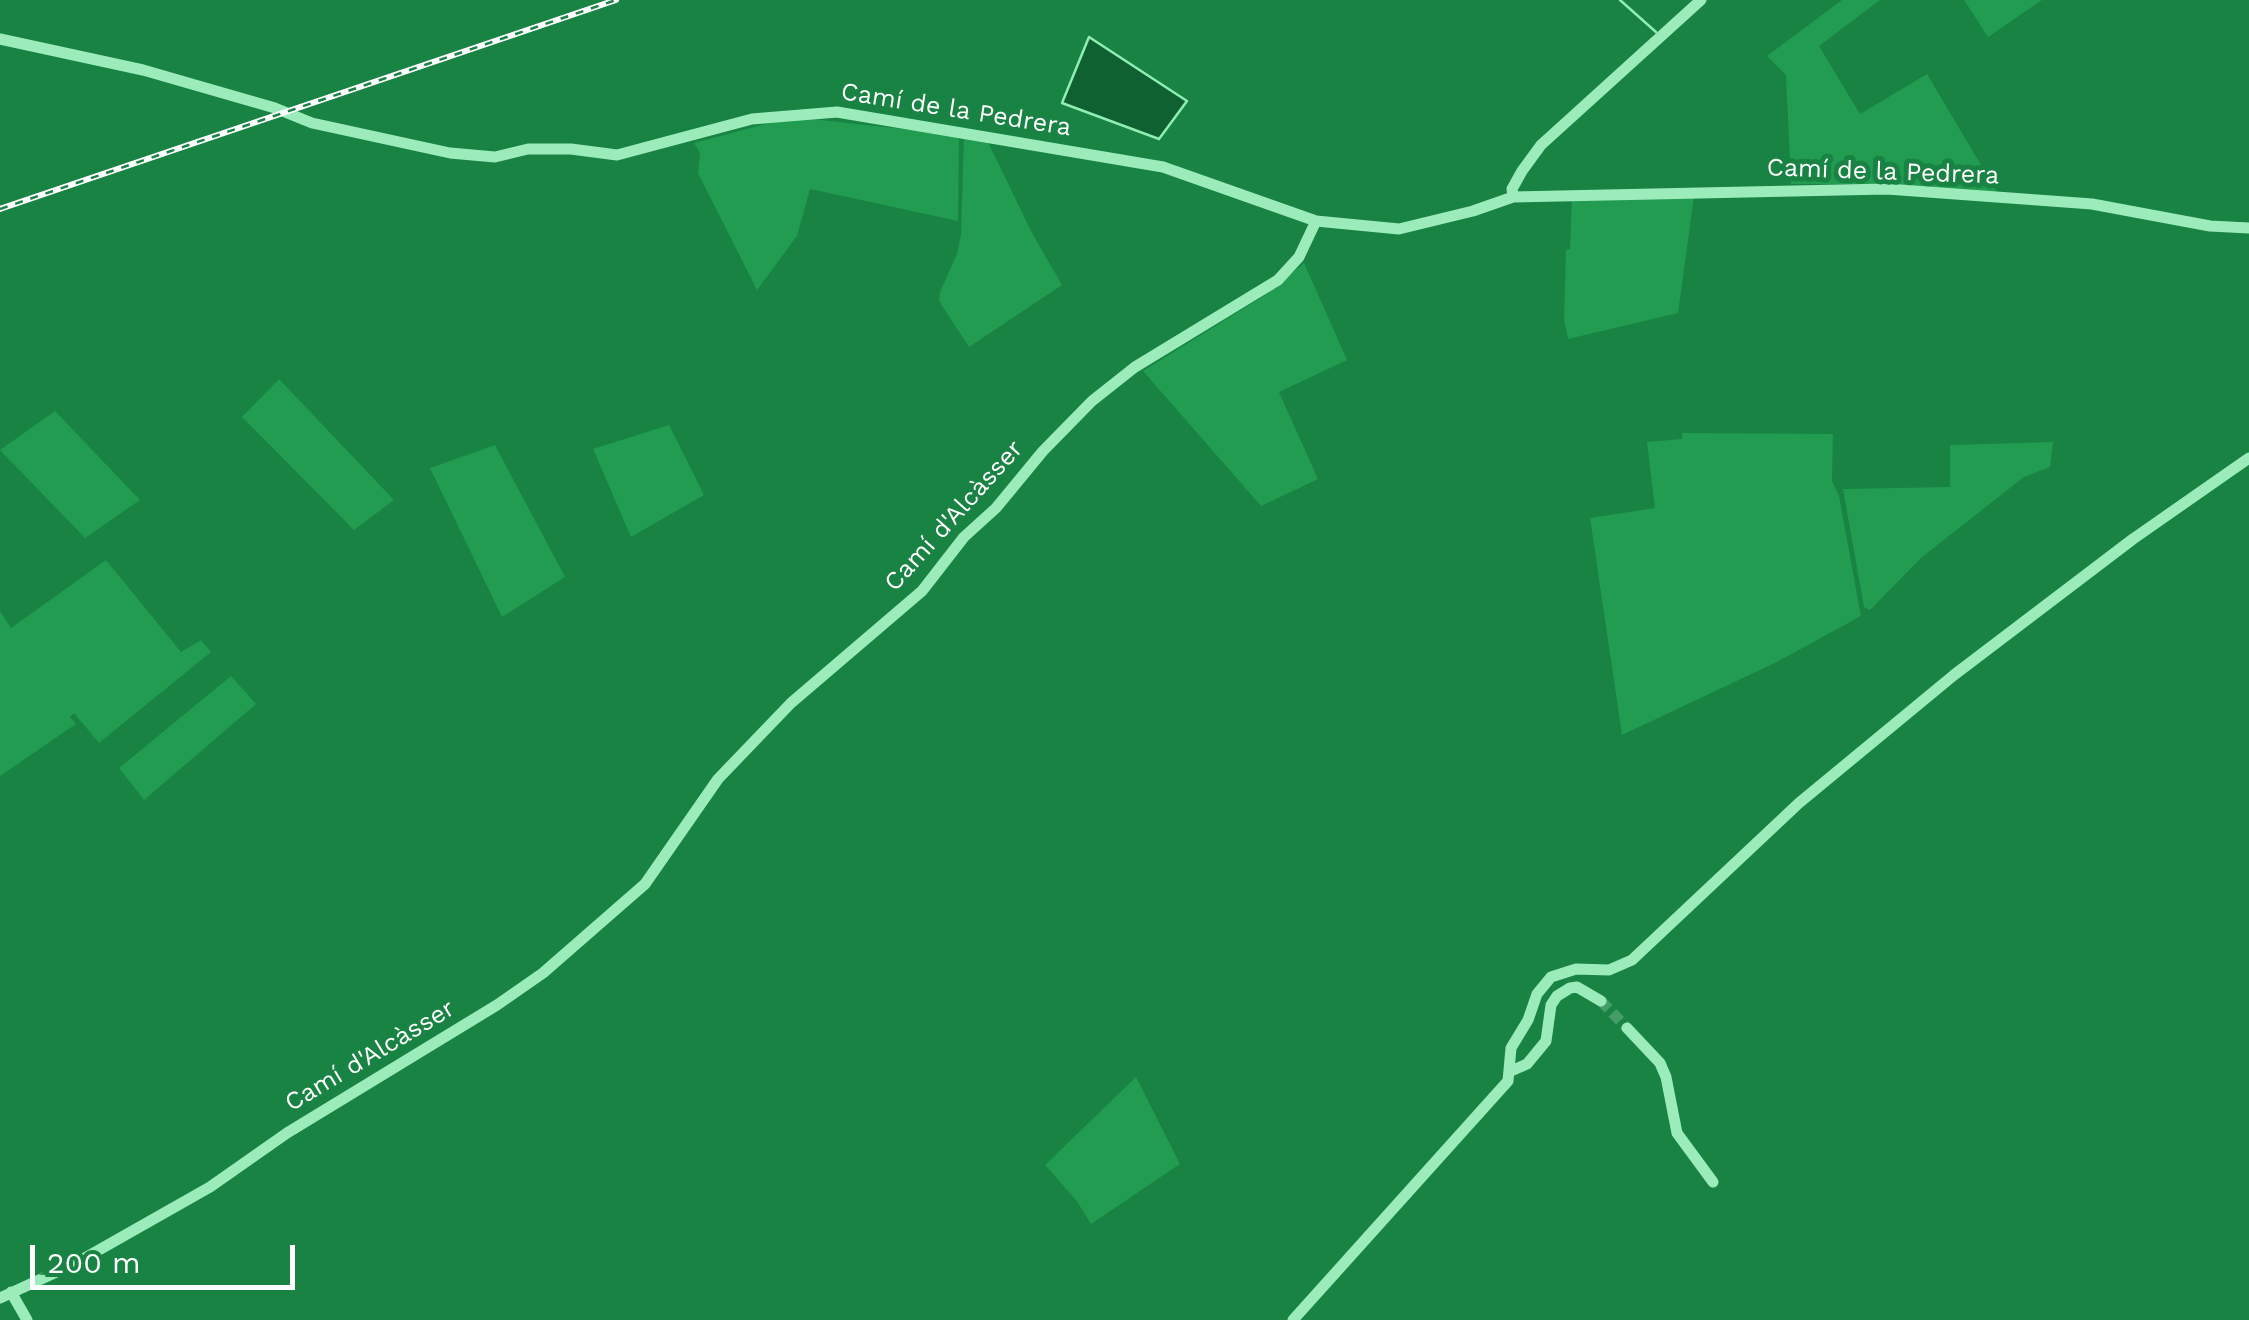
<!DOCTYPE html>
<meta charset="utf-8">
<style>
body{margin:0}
#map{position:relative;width:2249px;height:1320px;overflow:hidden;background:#188343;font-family:"Work Sans",sans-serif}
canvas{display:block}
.scale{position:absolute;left:30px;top:1245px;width:265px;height:45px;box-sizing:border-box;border:5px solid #fff;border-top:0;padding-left:12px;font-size:30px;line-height:35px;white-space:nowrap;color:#fff;-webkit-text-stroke:8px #188343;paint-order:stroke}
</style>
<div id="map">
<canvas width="2249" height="1320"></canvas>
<div class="scale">200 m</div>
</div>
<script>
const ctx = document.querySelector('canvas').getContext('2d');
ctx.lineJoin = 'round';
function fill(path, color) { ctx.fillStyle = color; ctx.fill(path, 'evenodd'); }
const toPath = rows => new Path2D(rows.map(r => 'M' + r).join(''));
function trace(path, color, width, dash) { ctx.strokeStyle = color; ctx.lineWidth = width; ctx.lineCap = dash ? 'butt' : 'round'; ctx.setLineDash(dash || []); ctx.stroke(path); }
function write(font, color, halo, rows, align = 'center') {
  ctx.font = font + ' "Work Sans",sans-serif'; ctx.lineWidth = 10; ctx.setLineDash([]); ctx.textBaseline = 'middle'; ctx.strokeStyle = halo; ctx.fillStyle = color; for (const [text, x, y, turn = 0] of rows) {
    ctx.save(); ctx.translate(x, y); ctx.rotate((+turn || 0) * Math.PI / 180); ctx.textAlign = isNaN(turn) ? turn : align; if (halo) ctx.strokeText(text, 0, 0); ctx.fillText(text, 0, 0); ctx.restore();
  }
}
fill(toPath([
 [1842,0,1880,0,1819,46,1860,114,1927,74,1997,192,1859,184,1791,184,1786,75,1767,56],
 [1964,0,2042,0,1988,37],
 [811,119,959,135,958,221,810,189,797,236,757,290,698,173,700,153,694,143,777,121],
 [964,136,987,140,1032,233,1062,285,969,347,939,301,940,292,957,254,961,235],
 [1694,196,1678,313,1568,339,1564,320,1566,250,1570,249,1572,198],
 [1304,263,1347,360,1279,392,1318,479,1261,506,1143,371,1262,297],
 [279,379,394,500,354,530,242,417],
 [55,411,140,500,85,538,0,450],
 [669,425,704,495,631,537,593,449],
 [1682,433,1833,434,1832,481,1839,496,1861,616,1777,662,1622,735,1590,518,1655,508,1647,442,1682,439],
 [2053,442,2050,467,2024,477,1922,557,1870,610,1864,607,1843,489,1950,487,1950,445],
 [495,445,565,577,502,617,430,468],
 [106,560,181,652,201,640,211,652,99,743,74,713,70,717,76,724,0,776,0,611,11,628],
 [231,676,256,704,144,800,119,768],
 [1136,1077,1180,1164,1091,1224,1076,1200,1045,1165]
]), '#219c51');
const water = toPath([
 [1089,37,1187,101,1159,139,1062,103,1089,37]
]);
fill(water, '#106131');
trace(water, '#8feeb3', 2.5);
trace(toPath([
 [1620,0,1656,32]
]), '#8feeb3', 2.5);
trace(toPath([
 [1601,1001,1627,1028]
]), '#469c69', 11, [11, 5.5]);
trace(toPath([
 [0,39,143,70,275,108,312,123,450,153,495,157,528,149,571,149,617,155,752,119,837,112,1163,167,1316,221,1399,229,1473,211,1513,197,1512,189,1522,171,1541,145,1701,0],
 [1513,197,1887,189,2092,204,2210,226,2249,228],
 [1627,1028,1660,1063,1666,1077,1677,1133,1713,1182],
 [1511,1071,1527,1064,1546,1041,1551,1005,1557,996,1570,988,1577,987,1601,1001],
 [11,1292,27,1320],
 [0,1298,76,1263,210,1187,287,1133,497,1005,543,973,645,884,718,779,791,703,922,591,964,537,996,508,1043,451,1092,401,1135,367,1278,280,1299,257,1316,221],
 [1293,1320,1508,1081,1511,1048,1528,1020,1537,994,1551,977,1576,969,1609,970,1632,960,1799,803,1954,675,2133,539,2249,458]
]), '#9cecbb', 11);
const rail = toPath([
 [0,209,616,0]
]);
trace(rail, '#fff', 6);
trace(rail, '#188343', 2.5, [8]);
write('25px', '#fff', '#188343', [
 ["Camí de la Pedrera",956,110,9],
 ["Camí de la Pedrera",1883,172,2],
 ["Camí d'Alcàsser",954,516,-48],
 ["Camí d'Alcàsser",370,1056,-31]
]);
</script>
